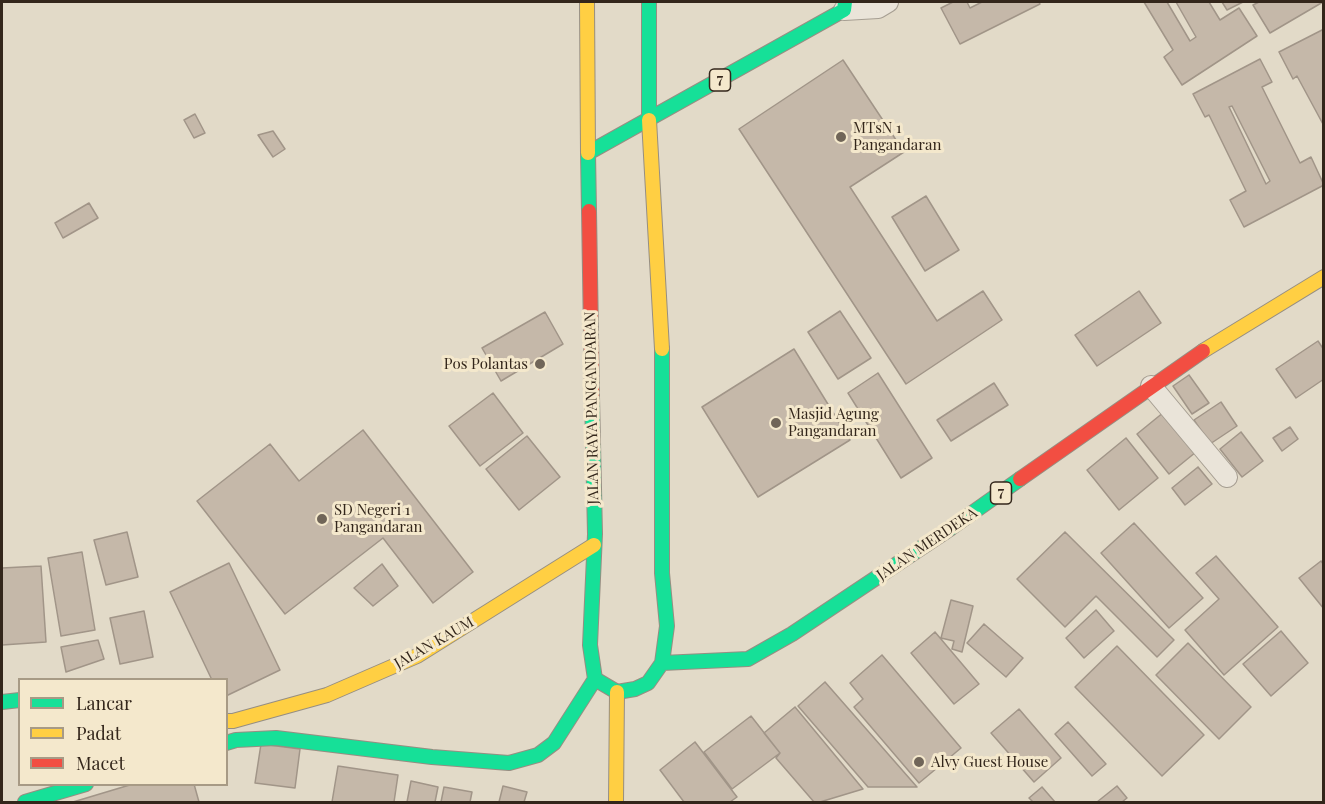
<!DOCTYPE html>
<style>
body{margin:0}
#map{position:relative;width:1325px;height:804px;overflow:hidden;background:#e2dac8;font-family:"Playfair Display",serif}
canvas{display:block}
.frame{position:absolute;inset:0;border:3px solid #33261b;pointer-events:none}
.legend{position:absolute;left:18px;top:678px;width:210px;height:108px;box-sizing:border-box;background:#f4e8cc;border:2px solid #a79a85;margin:0;padding:8px 10px;list-style:none;font-size:18px;color:#33261b}
.legend li{display:flex;align-items:center;gap:12px;height:30px}
.legend b{width:30px;border:2px solid #a79a85}
</style>
<div id="map">
<canvas width="1325" height="804"></canvas>
<div class="frame"></div>
<ul class="legend">
<li><b style="height:8px;background:#16e098"></b>Lancar</li>
<li><b style="height:8px;background:#ffcf43"></b>Padat</li>
<li><b style="height:8px;background:#f24e42"></b>Macet</li>
</ul>
</div>
<script>
const ctx = document.querySelector('canvas').getContext('2d');
ctx.lineJoin = 'round';
function fill(path, color) { ctx.fillStyle = color; ctx.fill(path, 'evenodd'); }
const toPath = rows => new Path2D(rows.map(r => 'M' + r).join(''));
function trace(path, color, width, dash) { ctx.strokeStyle = color; ctx.lineWidth = width; ctx.lineCap = dash ? 'butt' : 'round'; ctx.setLineDash(dash || []); ctx.stroke(path); }
function write(font, color, halo, rows, align = 'center') {
  ctx.font = font + ' "Playfair Display",serif'; ctx.lineWidth = 6; ctx.setLineDash([]); ctx.textBaseline = 'middle'; ctx.strokeStyle = halo; ctx.fillStyle = color; for (const [text, x, y, turn = 0] of rows) {
    ctx.save(); ctx.translate(x, y); ctx.rotate((+turn || 0) * Math.PI / 180); ctx.textAlign = isNaN(turn) ? turn : align; if (halo) ctx.strokeText(text, 0, 0); ctx.fillText(text, 0, 0); ctx.restore();
  }
}
const building = toPath([
 [953,2,967,2,970,8,982,2,1039,2,1040,4,960,44,941,8,953,2],
 [1144,2,1167,2,1190,41,1196,37,1176,2,1209,2,1220,20,1239,8,1257,36,1182,85,1164,57,1173,50,1144,2],
 [1222,2,1243,2,1227,10,1222,2],
 [1259,2,1323,2,1270,33,1253,5,1259,2],
 [1324,29,1324,126,1297,76,1293,79,1279,52,1324,29],
 [1260,59,1272,82,1262,87,1300,163,1311,157,1324,185,1244,227,1230,200,1246,191,1209,115,1205,117,1193,94,1260,59],
 [1232,106,1270,181,1266,184,1229,107,1232,106],
 [843,60,904,152,850,187,937,321,983,291,1002,320,906,384,739,129,843,60],
 [195,114,205,133,194,138,184,120,195,114],
 [273,131,285,149,273,157,258,135,273,131],
 [926,196,959,250,925,271,892,217,926,196],
 [89,203,98,218,63,238,55,223,89,203],
 [1139,291,1161,323,1097,366,1075,335,1139,291],
 [840,311,871,358,838,379,808,332,840,311],
 [545,312,563,344,501,381,482,348,545,312],
 [1318,341,1324,350,1324,379,1296,398,1276,369,1318,341],
 [794,349,850,440,758,497,702,407,794,349],
 [878,373,932,458,901,478,848,393,878,373],
 [1189,375,1209,403,1192,414,1173,386,1189,375],
 [994,383,1008,405,951,441,937,420,994,383],
 [493,393,523,433,480,466,449,426,493,393],
 [1221,402,1237,426,1210,444,1194,420,1221,402],
 [1164,412,1196,452,1169,474,1137,434,1164,412],
 [1290,427,1298,439,1282,451,1273,438,1290,427],
 [363,430,473,572,433,603,383,538,285,614,197,501,270,444,299,481,363,430],
 [1241,432,1263,461,1242,477,1220,449,1241,432],
 [527,436,560,477,519,510,486,469,527,436],
 [1126,438,1158,478,1119,510,1087,470,1126,438],
 [1198,467,1212,484,1185,505,1172,488,1198,467],
 [1134,523,1203,598,1169,628,1101,553,1134,523],
 [127,532,138,577,106,585,94,540,127,532],
 [1065,532,1174,640,1157,657,1096,596,1065,627,1017,579,1065,532],
 [82,552,95,630,61,636,48,558,82,552],
 [1216,556,1278,627,1224,675,1185,630,1219,599,1196,573,1216,556],
 [1321,561,1324,565,1324,609,1299,578,1321,561],
 [229,563,280,670,226,696,226,680,212,680,170,592,229,563],
 [382,564,398,586,373,606,354,588,382,564],
 [41,566,46,642,2,645,2,568,41,566],
 [951,600,973,606,962,652,952,649,954,641,941,638,951,600],
 [1096,610,1114,631,1084,658,1066,638,1096,610],
 [144,611,153,657,120,664,110,618,144,611],
 [984,624,1023,658,1006,677,967,643,984,624],
 [1281,631,1308,663,1271,696,1243,664,1281,631],
 [935,632,979,684,954,704,911,653,935,632],
 [98,640,104,659,66,672,61,647,98,640],
 [1188,643,1251,707,1219,739,1156,675,1188,643],
 [1117,646,1204,735,1162,776,1075,687,1117,646],
 [882,655,961,748,919,783,854,707,863,699,850,683,882,655],
 [825,682,917,787,868,787,798,706,825,682],
 [795,707,863,789,820,802,814,802,776,758,780,753,764,733,795,707],
 [1019,709,1061,758,1034,782,991,733,1019,709],
 [751,716,780,753,732,789,704,752,751,716],
 [1068,722,1106,764,1092,776,1055,734,1068,722],
 [695,742,737,797,730,802,684,802,660,770,695,742],
 [261,744,300,749,295,788,255,783,261,744],
 [338,766,398,775,394,802,332,802,338,766],
 [411,781,438,787,435,802,407,802,411,781],
 [133,784,194,784,199,802,73,802,133,784],
 [503,786,527,792,524,802,499,802,503,786],
 [1117,786,1127,798,1122,802,1097,802,1117,786],
 [444,787,472,792,470,802,441,802,444,787],
 [1042,787,1055,802,1033,802,1029,798,1042,787]
]);
fill(building, '#c5b8a9');
trace(building, '#a19588', 1.5);
const street = toPath([
 [844,10,878,8,888,2],
 [1151,386,1227,477]
]);
const fast = toPath([
 [649,2,649,120],
 [589,211,588,153,844,10,845,2],
 [592,397,595,534,590,645,595,679,617,692],
 [662,663,748,659,792,634,951,528,1020,479],
 [617,692,635,689,648,683,662,663,667,626,662,573,662,349],
 [2,702,20,700],
 [226,743,236,740,276,738,432,757,509,763,538,755,554,743,595,679],
 [25,802,86,784]
]);
const slow = toPath([
 [587,2,588,153],
 [649,120,662,349],
 [1203,351,1324,277],
 [226,721,233,721,327,695,417,656,594,545],
 [616,802,617,692]
]);
const jam = toPath([
 [589,211,592,397],
 [1020,479,1203,351]
]);
trace(street, '#a69e92', 22);
trace(fast, '#968e82', 16);
trace(slow, '#968e82', 16);
trace(jam, '#968e82', 16);
trace(street, '#eae4d9', 20);
trace(fast, '#16e098', 14);
trace(slow, '#ffcf43', 14);
trace(jam, '#f24e42', 14);
for (const [x, y, r, color] of [
 [841,137,6,"#706558"],
 [540,364,6,"#706558"],
 [776,423,6,"#706558"],
 [322,519,6,"#706558"],
 [919,762,6,"#706558"]
]) { const dot = new Path2D(); dot.arc(x, y, r, 0, 2 * Math.PI); ctx.fillStyle = color; ctx.fill(dot); trace(dot, '#f4e8cc', 2); }
for (const [x, y, w] of [
 [720,80,21],
 [1001,493,21]
]) { const box = new Path2D(); box.roundRect(x - w / 2, y - 11, w, 22, 4.5); ctx.fillStyle = '#f4e8cc'; ctx.fill(box); trace(box, '#33261b', 1.5); }
write('bold 14px', '#33261b', null, [
 ["7",720,80],
 ["7",1001,493]
]);
write('15px', '#33261b', '#f4e8cc', [
 ["MTsN 1",853,128],
 ["Pangandaran",853,145],
 ["Pos Polantas",528,364,"right"],
 ["Masjid Agung",788,414],
 ["Pangandaran",788,431],
 ["SD Negeri 1",334,510],
 ["Pangandaran",334,527],
 ["Alvy Guest House",931,762]
], 'left');
write('15px', '#33261b', '#f4e8cc', [
 ["JALAN RAYA PANGANDARAN",592,408,-91],
 ["JALAN MERDEKA",927,544,-34],
 ["JALAN KAUM",434,643,-30]
]);
</script>
